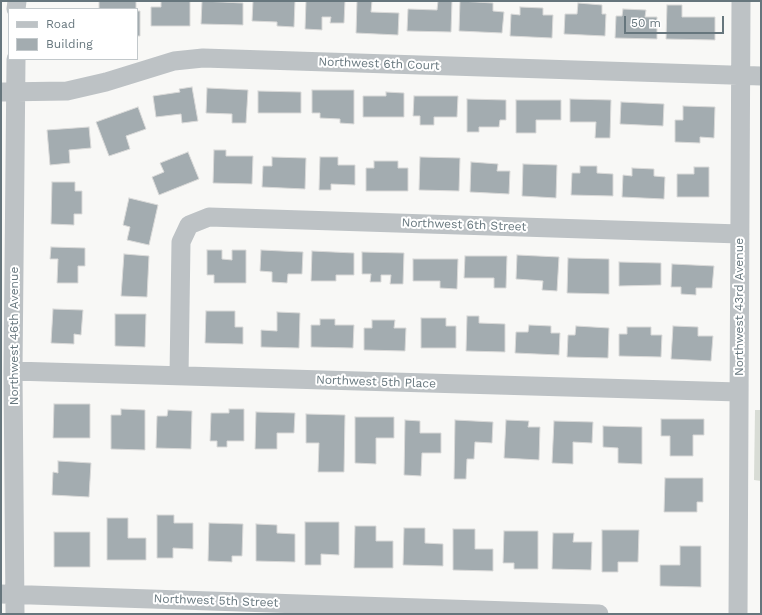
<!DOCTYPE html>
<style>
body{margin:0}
#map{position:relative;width:762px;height:615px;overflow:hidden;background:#f8f8f6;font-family:"Work Sans",sans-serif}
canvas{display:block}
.frame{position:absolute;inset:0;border:2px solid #66767d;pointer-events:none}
.legend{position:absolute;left:8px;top:8px;width:130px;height:52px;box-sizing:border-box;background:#fff;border:1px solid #c2c8cb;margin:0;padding:5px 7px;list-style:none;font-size:12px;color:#66767d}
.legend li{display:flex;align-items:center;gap:8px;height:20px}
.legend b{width:20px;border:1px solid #c2c8cb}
.scale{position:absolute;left:624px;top:16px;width:100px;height:18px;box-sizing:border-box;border:2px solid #66767d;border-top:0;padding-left:5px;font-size:12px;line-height:14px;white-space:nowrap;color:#66767d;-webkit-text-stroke:3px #fff;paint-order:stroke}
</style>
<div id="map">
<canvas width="762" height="615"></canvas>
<div class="frame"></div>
<ul class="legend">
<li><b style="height:5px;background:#bdc2c5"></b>Road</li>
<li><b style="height:11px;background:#a3acb0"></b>Building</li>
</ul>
<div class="scale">50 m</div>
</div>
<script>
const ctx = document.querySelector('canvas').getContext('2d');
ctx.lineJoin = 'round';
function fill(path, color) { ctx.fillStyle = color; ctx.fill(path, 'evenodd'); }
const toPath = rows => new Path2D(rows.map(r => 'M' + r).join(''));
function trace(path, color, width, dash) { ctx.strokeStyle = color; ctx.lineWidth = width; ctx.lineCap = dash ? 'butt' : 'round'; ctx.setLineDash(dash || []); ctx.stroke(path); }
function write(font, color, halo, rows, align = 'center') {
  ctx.font = font + ' "Work Sans",sans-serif'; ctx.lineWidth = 4; ctx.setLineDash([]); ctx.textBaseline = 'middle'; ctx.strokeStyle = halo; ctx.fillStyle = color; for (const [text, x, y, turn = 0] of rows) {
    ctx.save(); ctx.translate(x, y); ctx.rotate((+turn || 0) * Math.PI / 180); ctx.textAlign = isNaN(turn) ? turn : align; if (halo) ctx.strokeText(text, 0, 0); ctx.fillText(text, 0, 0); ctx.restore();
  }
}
fill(toPath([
 [755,410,761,410,761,481,754,480]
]), '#d8dcd5');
const building = toPath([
 [99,1,136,1,136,9,99,9,99,1],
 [161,1,190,1,190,26,151,26,151,7,161,7,161,1],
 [202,1,243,3,243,25,201,24,202,1],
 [253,1,295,1,294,27,277,26,277,22,252,21,253,1],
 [306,1,345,1,344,23,330,23,331,17,322,17,322,30,305,29,306,1],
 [357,1,372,1,371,12,399,13,398,35,356,33,357,1],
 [438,1,452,1,451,32,407,31,408,9,437,10,438,1],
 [460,1,493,3,493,11,504,12,502,33,459,31,460,1],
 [578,3,602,5,602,14,606,14,605,36,564,34,565,14,577,14,578,3],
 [667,5,682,5,682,17,715,17,715,40,666,39,667,5],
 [520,7,543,8,543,15,553,15,552,38,510,36,511,14,520,15,520,7],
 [623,9,646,10,645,17,657,17,657,39,615,38,616,16,622,16,623,9],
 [137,11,140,11,140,36,137,36,137,11],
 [192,87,198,121,182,123,181,114,156,117,153,96,180,92,179,89,192,87],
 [207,88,248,90,246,123,232,123,232,114,206,113,207,88],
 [312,90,354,90,354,124,340,123,340,119,320,118,320,113,312,113,312,90],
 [258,91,301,92,301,113,258,113,258,91],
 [386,92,404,93,404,117,363,117,363,96,386,96,386,92],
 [414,96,458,96,457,117,434,117,434,125,420,125,420,116,413,116,414,96],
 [467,99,506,100,506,120,500,120,499,127,479,127,479,132,467,132,467,99],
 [570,99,611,100,610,138,595,138,596,122,570,122,570,99],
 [516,100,561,100,561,120,536,120,536,133,516,133,516,100],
 [621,102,664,104,663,126,620,124,621,102],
 [683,106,715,107,714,138,700,137,700,143,675,142,675,120,683,120,683,106],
 [138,107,146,129,126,136,130,149,109,156,96,122,138,107],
 [89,127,91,148,69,150,70,163,50,165,47,130,89,127],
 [214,150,226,150,226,156,253,156,252,184,213,183,214,150],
 [188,152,199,179,159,195,152,177,164,172,160,163,188,152],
 [272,157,306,158,305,189,262,187,263,166,272,166,272,157],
 [320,157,338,157,338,165,355,165,355,185,331,184,331,190,319,190,320,157],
 [420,157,460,158,459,191,419,190,420,157],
 [374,161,398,161,398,168,408,168,408,191,366,191,366,168,374,168,374,161],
 [471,162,498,164,497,171,510,171,509,194,470,192,471,162],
 [523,164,557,165,556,198,522,196,523,164],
 [580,166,597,166,597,173,613,174,613,196,571,195,572,173,580,173,580,166],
 [694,167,709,167,709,197,677,197,677,174,694,174,694,167],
 [632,168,654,169,654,176,665,177,664,199,622,197,623,175,632,176,632,168],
 [52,182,75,182,75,191,82,191,82,214,74,214,74,225,51,224,52,182],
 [129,198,158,205,149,245,127,240,130,227,123,225,129,198],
 [51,247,85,248,85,266,78,266,78,283,57,283,58,259,50,259,51,247],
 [207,250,222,250,222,259,232,260,232,250,246,250,246,283,214,283,214,275,207,275,207,250],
 [261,250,303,252,302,274,288,274,287,283,272,282,272,272,260,271,261,250],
 [312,251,354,253,354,275,336,275,336,281,311,281,312,251],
 [362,252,404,253,403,284,390,284,391,275,381,275,381,282,370,282,371,274,362,274,362,252],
 [124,254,149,256,147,297,121,296,124,254],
 [517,255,559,257,557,291,542,290,543,281,516,279,517,255],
 [465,256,507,256,506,288,494,288,494,278,464,278,465,256],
 [568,258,609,259,609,294,567,293,568,258],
 [413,259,458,259,457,289,440,288,440,281,413,281,413,259],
 [619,262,661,263,661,285,619,286,619,262],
 [672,264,714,266,712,288,696,288,696,295,681,294,681,287,671,287,672,264],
 [53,309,83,310,81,335,74,334,74,344,51,343,53,309],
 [206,311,235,311,235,327,243,327,243,344,205,343,206,311],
 [277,312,300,313,299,348,261,347,261,330,277,331,277,312],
 [115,314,146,314,145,347,115,346,115,314],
 [467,316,479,316,479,323,505,324,505,352,466,351,467,316],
 [421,318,446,318,446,326,456,326,456,348,421,348,421,318],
 [320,319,335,319,335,325,354,325,353,348,311,347,311,325,320,325,320,319],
 [372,320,395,320,394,328,406,328,405,351,364,350,364,328,372,328,372,320],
 [529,325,551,326,551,333,560,333,559,355,515,353,516,332,528,332,529,325],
 [576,326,609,328,608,358,567,357,568,335,575,335,576,326],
 [673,326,698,327,698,336,713,336,711,361,671,359,673,326],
 [627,327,651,327,651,335,662,335,661,357,619,356,619,334,627,334,627,327],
 [54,404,90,404,90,438,53,438,54,404],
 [121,409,145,410,145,450,111,449,111,415,121,415,121,409],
 [229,409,244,409,244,441,227,441,227,447,217,447,217,441,210,441,211,413,229,413,229,409],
 [168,410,192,411,191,449,156,448,157,416,167,416,168,410],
 [256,412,295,413,294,433,277,433,277,449,255,449,256,412],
 [306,414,345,415,344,472,318,472,319,443,306,443,306,414],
 [355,417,394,417,394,438,376,438,376,464,355,463,355,417],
 [661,419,704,419,704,435,693,435,693,456,670,456,670,436,661,436,661,419],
 [405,420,420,421,420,433,441,433,441,453,422,453,421,476,404,475,405,420],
 [455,420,493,422,492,443,475,442,474,459,467,459,466,479,454,479,455,420],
 [506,420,529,421,528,427,540,427,539,460,504,458,506,420],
 [554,421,593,422,592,443,573,442,573,464,552,463,554,421],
 [603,426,642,427,642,464,618,463,618,448,603,447,603,426],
 [58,461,91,463,89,497,52,495,53,472,58,473,58,461],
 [665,478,703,478,703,502,697,502,697,512,664,512,665,478],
 [157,515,174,515,174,523,193,523,193,549,173,548,173,558,157,558,157,515],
 [107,518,128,518,128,538,146,538,146,560,107,560,107,518],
 [305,522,339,522,339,555,321,554,321,565,305,565,305,522],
 [209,523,243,524,242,556,232,556,232,562,208,561,209,523],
 [256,524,277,525,277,533,295,534,295,562,256,561,256,524],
 [355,526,376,526,376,541,393,541,393,568,354,568,355,526],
 [404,528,425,528,425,543,443,544,443,566,403,565,404,528],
 [453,529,475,529,475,549,493,549,493,571,453,570,453,529],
 [602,530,639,530,638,562,618,562,618,572,602,572,602,530],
 [504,531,538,531,538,569,514,569,514,563,503,563,504,531],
 [54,532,90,532,90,567,54,567,54,532],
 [553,533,574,533,573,542,592,542,591,570,552,569,553,533],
 [680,546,701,546,701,587,660,586,660,565,680,565,680,546]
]);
fill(building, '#a3acb0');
trace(building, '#d9d9d8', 1);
trace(toPath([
 [16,9,17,1],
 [1,92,67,91,106,82,174,61,203,58,761,76],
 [13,371,739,392],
 [179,376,181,242,189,225,209,217,740,234],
 [1,594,599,614],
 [15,614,13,371,16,59],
 [738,614,741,1]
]), '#bdc2c5', 19);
write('12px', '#66767d', '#fff', [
 ["Northwest 6th Court",379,64,2],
 ["Northwest 6th Street",464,225,2],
 ["Northwest 43rd Avenue",739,307,-90],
 ["Northwest 46th Avenue",14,336,-90],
 ["Northwest 5th Place",376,382,2],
 ["Northwest 5th Street",216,601,2]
]);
</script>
